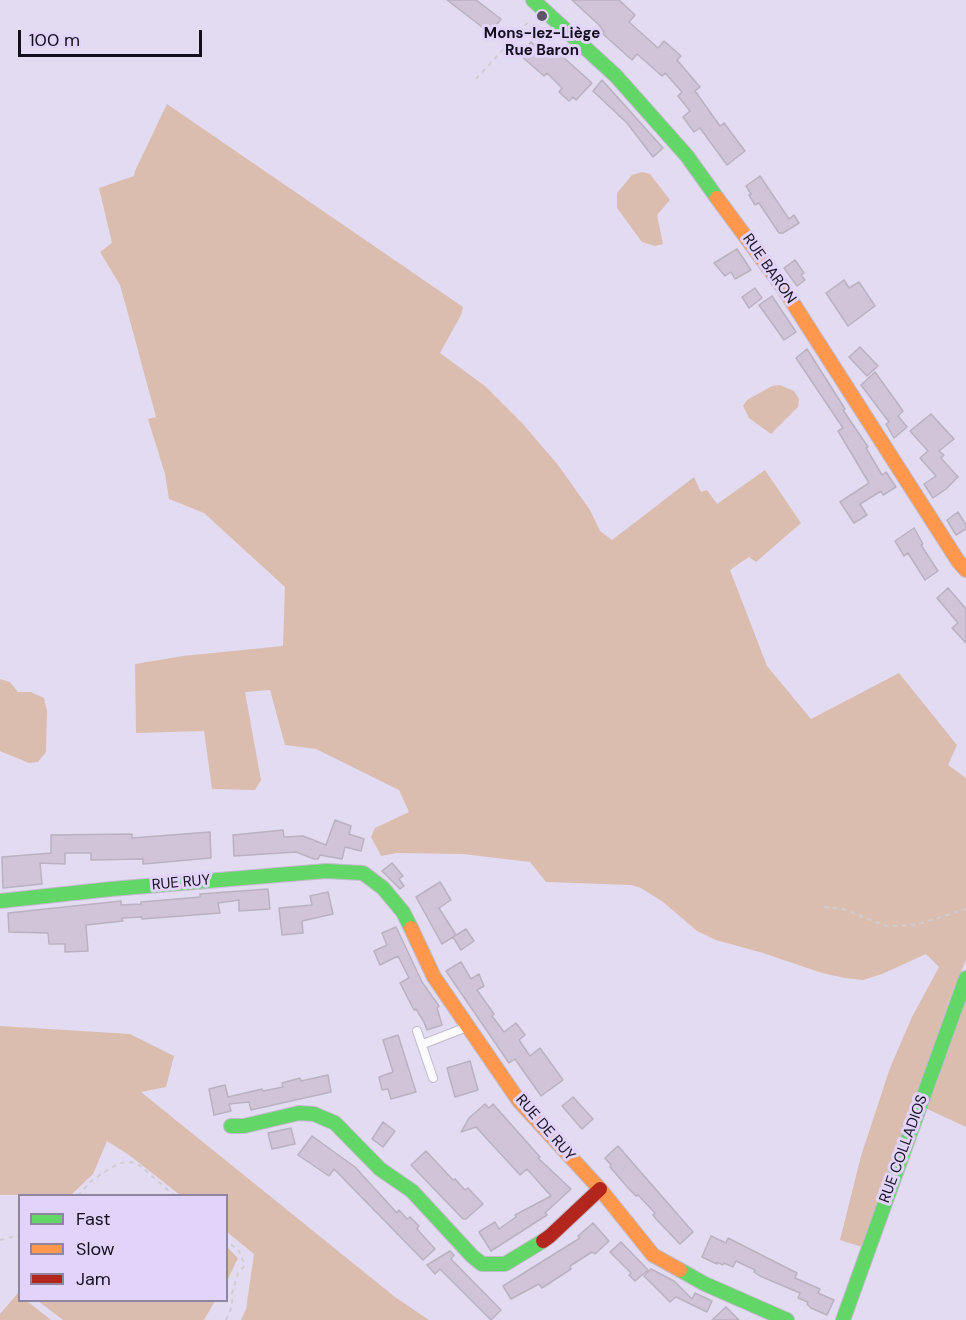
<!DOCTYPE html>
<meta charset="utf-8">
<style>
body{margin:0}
#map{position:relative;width:966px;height:1320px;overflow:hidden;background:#e3dbf1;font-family:"DM Sans",sans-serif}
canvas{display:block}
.legend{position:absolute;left:18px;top:1194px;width:210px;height:108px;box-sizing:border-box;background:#e1d3f9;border:2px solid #8f85a1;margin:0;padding:8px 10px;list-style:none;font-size:18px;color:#140f1c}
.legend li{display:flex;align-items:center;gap:12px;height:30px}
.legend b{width:30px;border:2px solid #8f85a1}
.scale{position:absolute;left:18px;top:30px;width:184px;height:27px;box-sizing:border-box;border:3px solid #140f1c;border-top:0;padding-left:8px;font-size:18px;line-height:21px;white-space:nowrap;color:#140f1c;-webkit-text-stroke:4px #e1d3f9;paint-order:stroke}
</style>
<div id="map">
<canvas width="966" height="1320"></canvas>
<ul class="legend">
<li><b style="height:8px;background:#63d668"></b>Fast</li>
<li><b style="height:8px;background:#ff974d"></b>Slow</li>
<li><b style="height:8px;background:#b3261e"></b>Jam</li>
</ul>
<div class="scale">100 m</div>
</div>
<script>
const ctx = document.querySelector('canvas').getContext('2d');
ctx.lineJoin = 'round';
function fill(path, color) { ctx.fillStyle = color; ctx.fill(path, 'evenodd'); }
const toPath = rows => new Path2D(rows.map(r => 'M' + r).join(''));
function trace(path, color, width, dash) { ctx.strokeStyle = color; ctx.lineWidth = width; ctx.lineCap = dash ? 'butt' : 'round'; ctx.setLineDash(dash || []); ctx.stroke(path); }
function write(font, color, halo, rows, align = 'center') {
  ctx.font = font + ' "DM Sans",sans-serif'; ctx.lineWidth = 6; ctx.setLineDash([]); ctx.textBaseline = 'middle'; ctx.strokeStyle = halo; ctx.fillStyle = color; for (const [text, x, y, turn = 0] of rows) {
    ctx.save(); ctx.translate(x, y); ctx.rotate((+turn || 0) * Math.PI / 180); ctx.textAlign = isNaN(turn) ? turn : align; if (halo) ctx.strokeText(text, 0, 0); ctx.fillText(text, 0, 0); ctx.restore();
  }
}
fill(toPath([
 [167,104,463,307,461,315,440,353,485,386,523,424,558,465,590,510,600,531,612,540,694,477,701,492,707,490,717,504,765,470,801,523,756,562,749,557,730,570,767,666,811,719,899,673,957,745,948,765,966,778,966,960,950,998,865,1248,840,1240,861,1156,890,1068,912,1017,939,967,926,954,882,974,863,980,845,978,822,973,763,953,716,940,697,931,663,902,641,888,631,885,546,882,530,862,463,854,397,853,381,856,371,837,375,828,409,812,399,790,316,749,285,745,270,690,245,692,261,780,255,790,212,789,204,731,136,733,135,664,183,656,283,646,285,587,204,513,169,499,165,474,148,419,156,417,127,310,120,285,100,252,112,243,99,188,134,176,135,171],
 [642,172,650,174,670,200,657,215,663,244,655,246,642,242,617,208,617,193,632,175],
 [780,385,794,391,799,399,798,407,771,434,749,418,743,406,747,400,772,386],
 [0,679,10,682,18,692,31,692,44,698,47,711,46,752,38,762,29,763,0,751],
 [966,996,966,1127,925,1108],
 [0,1026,130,1034,174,1056,166,1087,141,1092,395,1297,429,1320,241,1320,246,1309,254,1254,227,1232,226,1196,180,1195,129,1155,107,1141,93,1174,71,1195,0,1195],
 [227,1247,238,1258,227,1281],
 [18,1293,20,1300,27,1301,51,1320,0,1320,0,1314],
 [38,1301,215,1301,204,1320,63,1320]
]), '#dbbdb0');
const building = toPath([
 [447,0,476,0,501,19,490,33,447,0],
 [572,0,619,0,635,15,629,22,658,48,664,41,681,56,677,60,700,87,695,91,720,126,724,123,745,151,727,165,700,128,694,132,683,117,690,111,678,96,682,92,665,73,662,76,637,54,632,60,603,34,604,32,599,25,572,0],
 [531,42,546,54,554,45,564,54,562,56,592,83,576,100,573,97,569,101,559,92,562,88,547,73,544,76,520,55,531,42],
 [602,80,663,148,653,157,627,123,593,91,602,80],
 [760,176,789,219,794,215,799,223,783,233,779,233,759,203,755,205,749,195,751,194,746,186,760,176],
 [737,249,751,270,735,279,731,272,725,276,714,263,737,249],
 [795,260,804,273,801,275,805,280,797,286,784,268,795,260],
 [844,280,849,288,859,282,875,306,848,326,826,293,844,280],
 [755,288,762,298,749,308,742,297,755,288],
 [772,296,796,332,784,340,759,305,772,296],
 [860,347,878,366,867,376,849,357,860,347],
 [807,349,845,409,843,410,868,447,866,448,882,475,886,472,896,487,883,495,881,491,860,504,867,515,854,523,840,502,869,483,838,431,843,428,796,358,807,349],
 [875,372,903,411,898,416,907,427,894,438,886,424,889,422,861,385,875,372],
 [931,414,954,439,939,451,944,455,941,458,958,477,946,489,933,498,924,484,936,476,920,458,928,451,910,431,931,414],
 [958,512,966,525,966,529,956,535,947,520,958,512],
 [914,528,923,544,921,545,938,571,925,580,908,553,904,556,895,541,914,528],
 [948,588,966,609,966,643,952,628,958,623,937,598,948,588],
 [335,820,351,826,349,834,364,839,361,851,345,847,342,859,320,855,318,859,314,859,296,852,234,856,233,835,283,830,284,837,303,836,326,845,335,820],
 [210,832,211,858,143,864,143,859,91,860,91,853,65,853,65,864,40,863,42,884,3,888,2,857,51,853,51,835,132,834,132,838,210,832],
 [392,863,403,876,399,879,404,886,400,889,382,871,392,863],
 [440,882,451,900,439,908,456,935,442,944,416,897,440,882],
 [268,889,270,909,239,911,239,900,218,903,220,913,142,919,142,917,122,918,123,921,86,925,88,951,65,952,65,944,49,944,48,933,9,932,8,913,121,901,121,905,141,904,141,902,200,897,200,894,268,889],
 [328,892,333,914,302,921,303,933,282,935,279,908,312,905,310,896,328,892],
 [396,927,422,982,439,1006,437,1008,442,1025,427,1030,424,1022,416,1009,414,1010,400,983,409,978,398,956,380,965,374,951,387,945,382,933,396,927],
 [466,929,474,941,461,950,453,937,466,929],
 [461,962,471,979,479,974,484,986,477,990,494,1014,492,1016,504,1032,516,1023,525,1035,519,1040,530,1056,540,1048,563,1080,541,1096,515,1059,509,1063,446,971,461,962],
 [398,1035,416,1092,391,1099,388,1089,382,1090,379,1077,393,1072,383,1040,398,1035],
 [470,1061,478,1090,455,1097,447,1068,470,1061],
 [328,1075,331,1092,251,1110,249,1102,229,1104,231,1111,214,1115,209,1089,225,1085,228,1097,262,1089,263,1091,283,1087,282,1083,300,1078,301,1081,328,1075],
 [573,1097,593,1119,582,1129,562,1106,573,1097],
 [485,1104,489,1108,493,1104,540,1157,538,1158,571,1189,545,1213,547,1215,491,1251,479,1232,495,1222,499,1229,516,1217,515,1215,551,1196,527,1169,520,1175,476,1127,461,1132,469,1118,485,1104],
 [383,1122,395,1131,383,1147,372,1139,383,1122],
 [291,1128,295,1144,272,1149,268,1133,291,1128],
 [312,1136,355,1167,397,1213,399,1210,407,1219,410,1217,419,1226,417,1229,435,1249,423,1260,334,1169,329,1176,298,1155,312,1136],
 [618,1146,693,1232,680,1244,657,1220,653,1215,655,1213,638,1195,636,1196,629,1189,610,1167,611,1165,605,1158,618,1146],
 [426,1151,453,1180,455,1179,465,1190,468,1188,483,1204,466,1219,463,1219,411,1165,426,1151],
 [593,1223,609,1241,595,1254,592,1252,570,1266,571,1269,542,1288,539,1284,511,1299,503,1286,580,1238,578,1236,593,1223],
 [711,1236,726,1243,728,1238,797,1273,795,1278,820,1289,818,1293,834,1300,827,1315,811,1308,807,1304,808,1302,798,1298,800,1293,760,1276,754,1272,755,1270,736,1261,733,1267,724,1263,723,1265,717,1262,717,1264,702,1257,711,1236],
 [621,1242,648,1270,635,1281,629,1275,631,1273,610,1252,621,1242],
 [450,1251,454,1255,451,1259,501,1310,491,1320,440,1269,435,1274,427,1265,450,1251],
 [651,1269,674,1281,692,1299,695,1293,712,1301,707,1312,676,1297,670,1302,644,1276,651,1269],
 [726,1307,739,1320,712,1320,726,1307]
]);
fill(building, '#d1c4d8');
trace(building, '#bab1c1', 1.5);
const lane = toPath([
 [417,1031,433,1078],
 [423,1044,467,1027]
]);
const fast = toPath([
 [533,0,616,76,687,156,717,198],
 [0,901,111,889,326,871,363,873,383,888,403,912,411,928],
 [231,1126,244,1126,299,1113,314,1114,335,1123,380,1169,412,1191,472,1256,482,1264,505,1264,543,1241],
 [680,1270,705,1284,787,1320],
 [843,1320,966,978]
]);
const slow = toPath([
 [717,198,782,286,958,561,966,570],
 [411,928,434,977,519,1101,600,1189,653,1255,680,1270]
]);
const jam = toPath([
 [543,1241,550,1236,600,1189]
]);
trace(lane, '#c0baca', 10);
trace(fast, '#c0baca', 16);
trace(slow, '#c0baca', 16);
trace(jam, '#c0baca', 16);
trace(toPath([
 [476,79,531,19],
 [824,907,843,909,886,926,899,926,919,924,966,909],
 [78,1196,90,1182,106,1171,120,1163,131,1162,139,1165,175,1196],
 [0,1240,20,1235],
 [226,1320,232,1306,232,1294,238,1273,245,1265,239,1251,226,1240]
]), '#cfcdd3', 2, [4.5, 4.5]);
trace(lane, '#fbfafd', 8);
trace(fast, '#63d668', 14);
trace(slow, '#ff974d', 14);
trace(jam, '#b3261e', 14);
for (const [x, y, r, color] of [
 [542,16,6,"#5c5667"]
]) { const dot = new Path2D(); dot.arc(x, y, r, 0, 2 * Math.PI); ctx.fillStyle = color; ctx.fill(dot); trace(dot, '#e1d3f9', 2); }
write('bold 15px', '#140f1c', '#e1d3f9', [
 ["Mons-lez-Liège",542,34],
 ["Rue Baron",542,51]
]);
write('15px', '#140f1c', '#e1d3f9', [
 ["RUE BARON",769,269,55],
 ["RUE RUY",181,883,-5],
 ["RUE DE RUY",545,1128,49],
 ["RUE COLLADIOS",904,1149,-70]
]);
</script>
